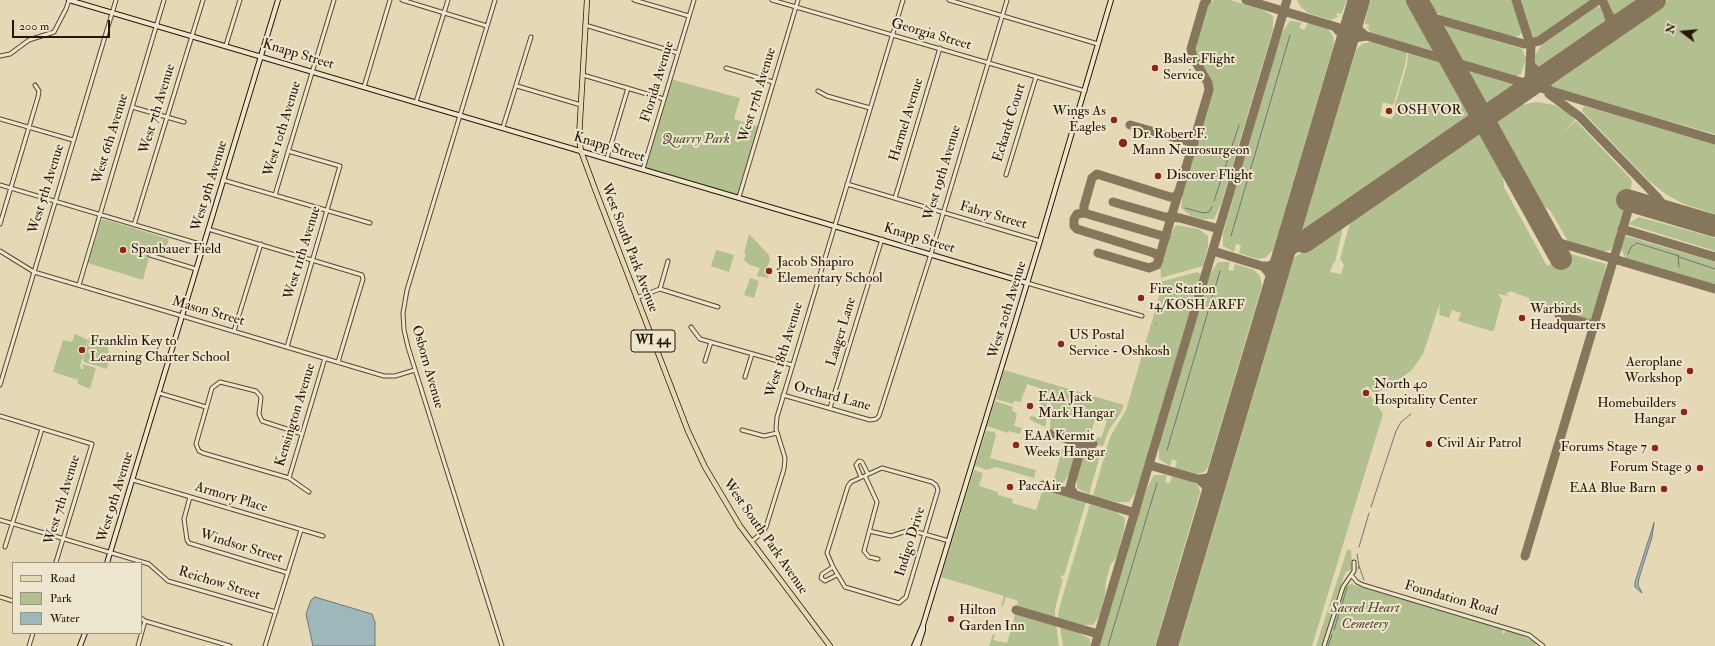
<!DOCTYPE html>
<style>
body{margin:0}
#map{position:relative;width:1715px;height:646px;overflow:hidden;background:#e4d9b4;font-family:"IM FELL Double Pica",serif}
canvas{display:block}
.legend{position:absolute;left:12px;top:562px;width:130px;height:72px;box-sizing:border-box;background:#ede6ce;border:1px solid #9f927d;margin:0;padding:5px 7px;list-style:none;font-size:12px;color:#291503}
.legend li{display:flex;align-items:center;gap:8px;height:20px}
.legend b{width:20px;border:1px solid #9f927d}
.north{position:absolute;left:1663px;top:12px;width:40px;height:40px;-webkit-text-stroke:3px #ede6ce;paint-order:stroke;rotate:286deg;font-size:11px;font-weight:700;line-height:16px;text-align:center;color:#291503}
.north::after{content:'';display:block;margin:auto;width:14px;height:18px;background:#291503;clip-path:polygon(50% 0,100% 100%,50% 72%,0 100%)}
.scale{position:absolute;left:12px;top:20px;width:98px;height:18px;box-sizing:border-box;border:2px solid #291503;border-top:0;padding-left:5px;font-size:12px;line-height:14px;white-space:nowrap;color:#291503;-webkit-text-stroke:3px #ede6ce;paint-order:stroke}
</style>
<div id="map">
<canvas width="1715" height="646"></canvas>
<ul class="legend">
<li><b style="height:5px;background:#e4d9b4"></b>Road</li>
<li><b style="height:11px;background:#b2bf8e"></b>Park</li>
<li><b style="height:11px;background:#9db7ba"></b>Water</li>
</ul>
<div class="north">N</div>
<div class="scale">200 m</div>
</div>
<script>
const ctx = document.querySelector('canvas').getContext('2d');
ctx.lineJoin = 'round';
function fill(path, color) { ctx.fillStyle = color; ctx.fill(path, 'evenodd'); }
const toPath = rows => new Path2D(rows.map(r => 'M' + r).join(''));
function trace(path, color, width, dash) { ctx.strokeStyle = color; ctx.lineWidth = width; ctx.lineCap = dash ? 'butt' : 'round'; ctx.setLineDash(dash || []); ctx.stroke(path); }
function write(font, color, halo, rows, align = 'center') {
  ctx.font = font + ' "IM FELL Double Pica",serif'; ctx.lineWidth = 4; ctx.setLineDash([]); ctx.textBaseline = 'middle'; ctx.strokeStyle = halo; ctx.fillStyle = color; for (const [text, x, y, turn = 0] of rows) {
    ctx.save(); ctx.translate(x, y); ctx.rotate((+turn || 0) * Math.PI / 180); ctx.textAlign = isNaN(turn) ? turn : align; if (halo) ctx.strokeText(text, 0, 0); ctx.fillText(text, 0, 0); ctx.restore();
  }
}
fill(toPath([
 [1214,0,1230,0,1263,10,1273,16,1273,29,1221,204,1214,219,1202,219,1191,216,1181,208,1184,183,1212,91,1211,83,1195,53,1207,7],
 [1297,0,1347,0,1341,14,1337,13,1336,15,1339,16,1331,20,1308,13,1300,6],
 [1371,0,1408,0,1434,47,1433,50,1430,51,1371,33,1366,26,1369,27,1369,25,1365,24,1365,21],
 [1425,0,1513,0,1522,32,1519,36,1514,37,1443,16,1434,11],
 [1519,0,1594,0,1536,38,1530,35],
 [1606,0,1642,0,1620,15,1615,16,1609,12],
 [1668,0,1715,0,1715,134,1549,87,1550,82],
 [1597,6,1602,9,1605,17,1605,25,1544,68,1536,66,1534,61,1535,55,1544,41,1591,8],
 [1290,21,1302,22,1299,28,1304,30,1308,23,1328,29,1333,36,1334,44,1273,250,1265,258,1257,259,1239,253,1241,245,1236,244,1234,252,1223,246,1223,234,1274,56,1283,31],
 [1444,24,1522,49,1526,59,1521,74,1514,77,1458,59,1440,27],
 [1370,42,1407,52,1405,65,1394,103,1392,105,1383,102,1380,116,1391,119,1396,113,1395,105,1407,65,1408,53,1443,63,1473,117,1301,234,1356,50,1362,44],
 [1472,72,1511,84,1513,89,1491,104,1484,104,1468,76,1469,73],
 [670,79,740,98,734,119,760,127,739,197,643,169],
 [1537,102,1554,105,1569,113,1575,120,1561,134,1576,121,1631,179,1632,183,1627,200,1613,246,1610,250,1602,252,1568,241,1550,210,1539,204,1495,126,1497,118,1515,106],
 [1584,106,1715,144,1715,214,1684,204,1667,195,1649,181,1582,111],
 [1477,133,1483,135,1503,172,1504,187,1547,266,1571,254,1606,264,1604,279,1592,321,1541,306,1536,312,1532,309,1533,305,1529,300,1529,298,1510,291,1509,293,1506,292,1508,296,1498,294,1502,300,1494,330,1491,331,1458,321,1461,313,1452,310,1449,318,1439,315,1440,303,1423,354,1412,370,1396,382,1390,390,1381,390,1375,395,1368,386,1361,390,1367,398,1370,395,1383,414,1312,646,1179,646,1294,258,1344,223,1335,262,1333,264,1330,272,1341,274,1344,265,1340,259,1351,219],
 [1639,217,1715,238,1715,251,1628,224],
 [103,219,169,239,163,260,149,257,143,280,88,263,101,222],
 [1176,225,1199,229,1208,236,1208,246,1203,266,1161,278,1160,265,1170,235],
 [749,234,769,255,770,260,766,271,770,272,768,278,757,276,760,268,750,265,744,260,746,254,744,253],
 [1626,236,1715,262,1715,286,1626,259,1621,249,1624,238],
 [716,250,734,255,729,272,711,266],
 [1218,262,1230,262,1228,270,1233,271,1235,264,1254,270,1260,276,1262,285,1208,467,1204,472,1197,474,1175,468,1177,461,1172,459,1170,466,1159,459,1159,447,1210,274],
 [1197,272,1201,274,1136,492,1129,502,1117,502,1093,496,1110,437,1126,410,1159,297,1160,282],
 [750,278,759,281,754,298,744,295],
 [91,333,104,339,108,347,109,359,107,369,84,362,83,359],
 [75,334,88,340,80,366,81,369,84,369,82,364,96,368,90,389,78,384,77,377,75,381,75,379,53,372,63,340,72,342],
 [1004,370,1124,405,1120,414,1109,430,1103,446,1096,445,1095,443,1097,437,1101,438,1107,421,1096,417,1090,435,1094,436,1090,443,1050,430,1051,397,1045,390,1027,384,1024,394,1021,393,1023,395,1021,402,1014,401,1013,404,996,399],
 [1039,393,1043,393,1047,397,1047,416,1039,410,1042,399,1038,397],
 [995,401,1013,407,1012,410,1017,414,1014,426,1022,428,1020,434,1009,431,1008,433,987,426],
 [1039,415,1047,417,1045,427,1029,419,1031,416,1037,417],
 [986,431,994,432,996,435,990,458,1036,470,1034,478,996,467,987,470,975,466],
 [1067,445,1074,448,1074,460,1070,473,1063,483,1053,483,1062,449],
 [1086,448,1094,450,1095,448,1099,449,1101,452,1089,494,1077,488,1077,475],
 [974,470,983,473,979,486,998,492,998,495,1013,499,1012,503,1036,510,1042,493,1046,491,1086,502,1064,576,1061,575,1061,578,1063,579,1055,609,1055,618,1016,607,1018,601,1006,597,1003,606,1001,606,1004,596,941,577],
 [1154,475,1167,475,1165,482,1170,483,1172,476,1192,481,1198,485,1200,492,1155,646,1099,646,1139,511,1148,486],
 [1090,504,1114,511,1125,518,1124,530,1117,556,1110,566,1106,582,1105,594,1099,616,1093,625,1082,625,1059,619,1058,616,1060,605],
 [1347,550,1351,550,1352,569,1346,572,1344,576,1323,646,1316,646],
 [1351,584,1502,628,1503,635,1506,630,1516,632,1537,643,1535,646,1326,646,1343,590,1346,586],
 [1016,612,1056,624,1059,646,989,646,993,634,995,635,993,640,1007,643],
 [1060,626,1079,633,1090,639,1090,646,1063,646]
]), '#b2bf8e');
const water = toPath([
 [1654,523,1652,537,1639,578,1638,585,1642,593,1635,587,1635,582,1654,523],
 [315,597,372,614,375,622,375,646,313,646,306,614,311,600,315,597]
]);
fill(water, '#9db7ba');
trace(water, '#6f7671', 1);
trace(toPath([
 [1214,201,1239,125],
 [1185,208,1204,213,1209,212,1212,207],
 [1231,236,1290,35],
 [1628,254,1631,247,1637,243,1679,256],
 [1678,255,1679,267],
 [1679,257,1715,269],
 [1155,323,1156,324],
 [1167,450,1220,271],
 [1371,507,1396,431,1401,422,1411,414],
 [1359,547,1369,513],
 [1357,554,1359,566,1358,569],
 [1359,566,1364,580],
 [1334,630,1347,588],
 [1108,646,1157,483],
 [1328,646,1332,635]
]), '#6f7671', 1);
trace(toPath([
 [1246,0,1715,140],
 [1516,0,1531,47,1529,81,1534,86],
 [1602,0,1615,28],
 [1421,9,1430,17,1524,44,1539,41,1598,0],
 [1608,15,1616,20,1626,20],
 [1335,27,1344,37,1344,50,1354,38,1366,36,1357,28,1355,14],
 [1605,35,1610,23,1609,17],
 [1437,36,1434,25,1441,20],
 [1435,56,1441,53,1443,47],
 [1530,62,1532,67,1538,72,1548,74,1544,78,1544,84,1550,91],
 [1517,81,1515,80,1519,86,1518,95],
 [1463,83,1461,73,1465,68,1469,67],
 [1549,94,1580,117,1657,197,1668,212],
 [1130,125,1194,143],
 [1113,202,1165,217,1169,217,1173,213],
 [1084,213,1084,206,1092,178,1097,174,1170,197,1174,197,1179,193],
 [1172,217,1180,218,1219,229],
 [1622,229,1715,257],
 [1547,234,1552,239,1560,243,1715,289],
 [1213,251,1278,271],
 [1098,253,1149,268,1157,265,1209,90,1208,83,1193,57,1191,49,1204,4,1207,0],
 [1282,258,1304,242],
 [1159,260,1157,255,1154,253,1077,229,1074,226,1074,219,1077,214,1084,213,1166,237],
 [1264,266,1269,266,1277,262,1285,249],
 [1264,267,1271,276,1272,291],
 [1559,315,1593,325],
 [1050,434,1090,446,1093,444],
 [1149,465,1215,484],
 [1200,479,1208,478,1215,473,1223,458],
 [1200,480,1206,486,1209,493,1207,510],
 [1043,485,1135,513],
 [1074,494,1070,487,1080,452,1078,443],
 [1525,556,1631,201],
 [1016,610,1098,634],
 [1095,646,1287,0]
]), '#86775c', 9);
trace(toPath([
 [1417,0,1561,259],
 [1627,200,1715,226],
 [1304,242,1655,0],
 [1167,646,1359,0]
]), '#86775c', 22);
const street = toPath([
 [402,0,487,26],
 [495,0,407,290,403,313,404,330,408,347,502,646],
 [634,0,689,16],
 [772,0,1085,91],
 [949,0,1098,44],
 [585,25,678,53],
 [226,45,240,0],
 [0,56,10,54,29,40,54,32,66,9,69,0],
 [726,68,773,82],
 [583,75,664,99],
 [517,86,581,105],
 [364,87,390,0],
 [818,91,827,96,870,108],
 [416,102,448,0],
 [132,107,184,122],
 [0,119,73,140],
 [503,127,531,37],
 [607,158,628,88],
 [643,169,694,0],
 [1006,175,1036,77],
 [223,180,370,223],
 [847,184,1040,241],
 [0,185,203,245],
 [275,195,334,0],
 [739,197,798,0],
 [895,198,940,48],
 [0,224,38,97,39,91,35,85],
 [134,225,203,0],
 [208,229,362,275,363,279,338,362],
 [0,251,34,272,384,376,395,376,415,370],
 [150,255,196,269],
 [1027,283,1142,316],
 [79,285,164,0],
 [660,289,668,261],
 [636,298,660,289,718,307],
 [691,327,700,339,792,365],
 [234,331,261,244],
 [287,347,340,166,288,151],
 [705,361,711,342],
 [745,377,752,354],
 [0,385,116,0],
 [159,393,206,407],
 [783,395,870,420,876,419,879,416,931,254,1007,0],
 [830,408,882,239],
 [0,416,92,444,56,562],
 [742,430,764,436,777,433],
 [302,434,262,421,259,414,261,397,256,391,220,382,212,388,196,444,199,451,203,453,289,478,309,492],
 [882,468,932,482,936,485,938,490,906,597,899,603,845,587,833,567,827,553,848,486,851,482,882,468],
 [865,476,877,502,864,551,869,557,878,559],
 [861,477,856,465,859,461,862,462,868,474],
 [289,478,325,358],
 [133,480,323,536],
 [190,497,184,519,187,540,189,543,288,573],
 [0,520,149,564,168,581,276,612],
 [869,531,891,536,910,530,949,541],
 [752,541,763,532,766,527,784,469,785,458,776,429,777,417,903,0],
 [5,547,42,429],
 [833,567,822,574,821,578,825,581,837,575],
 [1352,576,1357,582,1363,585,1529,635,1543,646],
 [0,597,13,601],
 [141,618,145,621,230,646],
 [29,646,33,633],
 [138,646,145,621],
 [265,646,301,530],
 [1324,646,1343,587,1354,571,1354,562]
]);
const secondary = toPath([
 [69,0,1027,283],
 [107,563,278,0],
 [80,646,85,633],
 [914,646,923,625],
 [918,646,923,630,923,625,1040,241,1111,0]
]);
const primary = toPath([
 [587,0,579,138,581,151,595,189,688,431,705,467,740,526,830,646]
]);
trace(street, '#58462f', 5);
trace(secondary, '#291503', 6);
trace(primary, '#291503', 6);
trace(street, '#ede6ce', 3);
trace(secondary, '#ede6ce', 4);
trace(primary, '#e4d9b4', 4.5);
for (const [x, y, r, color] of [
 [1155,68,4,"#8f2418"],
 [1389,111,4,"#8f2418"],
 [1114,120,4,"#8f2418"],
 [1123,143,5,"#8f2418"],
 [1158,176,4,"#8f2418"],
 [123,250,4,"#8f2418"],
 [769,271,4,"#8f2418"],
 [1141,298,4,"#8f2418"],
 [1522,318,4,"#8f2418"],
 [1061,344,4,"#8f2418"],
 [82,350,4,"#8f2418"],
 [1690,371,4,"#8f2418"],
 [1366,393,4,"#8f2418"],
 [1030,406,4,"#8f2418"],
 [1684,412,4,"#8f2418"],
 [1429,444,4,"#8f2418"],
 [1016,445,4,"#8f2418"],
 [1655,448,4,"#8f2418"],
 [1700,468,4,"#8f2418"],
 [1010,487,4,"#8f2418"],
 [1664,489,4,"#8f2418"],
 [951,619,4,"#8f2418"]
]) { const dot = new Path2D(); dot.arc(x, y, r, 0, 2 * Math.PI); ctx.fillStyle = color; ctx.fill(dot); trace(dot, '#ede6ce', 1.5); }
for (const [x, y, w] of [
 [653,341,44]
]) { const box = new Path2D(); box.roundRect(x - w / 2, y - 11, w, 22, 3); ctx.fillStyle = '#ede6ce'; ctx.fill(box); trace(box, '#291503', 1); }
write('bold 13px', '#291503', null, [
 ["WI 44",653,341]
]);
write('14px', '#291503', '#ede6ce', [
 ["Georgia Street",931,35,16],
 ["Knapp Street",298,55,17],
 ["Florida Avenue",658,82,-73],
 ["West 17th Avenue",758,95,-73],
 ["West 7th Avenue",158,109,-73],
 ["Harmel Avenue",907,120,-73],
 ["Eckardt Court",1010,123,-73],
 ["West 10th Avenue",283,129,-73],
 ["West 6th Avenue",111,139,-73],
 ["Knapp Street",609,148,17],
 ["West 19th Avenue",943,173,-73],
 ["West 9th Avenue",210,186,-73],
 ["West 5th Avenue",47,189,-73],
 ["Fabry Street",993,216,16],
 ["Knapp Street",919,239,17],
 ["West South Park Avenue",629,248,69],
 ["West 11th Avenue",303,253,-73],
 ["West 20th Avenue",1008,310,-73],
 ["Mason Street",208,312,16],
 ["Laager Lane",842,332,-73],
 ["West 18th Avenue",785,350,-73],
 ["Osborn Avenue",427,367,74],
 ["Orchard Lane",832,397,15],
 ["Kensington Avenue",296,415,-73],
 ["West 9th Avenue",116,497,-73],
 ["Armory Place",231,498,17],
 ["West 7th Avenue",63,500,-73],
 ["West South Park Avenue",765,537,55],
 ["Indigo Drive",911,542,-73],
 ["Windsor Street",241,547,17],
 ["Reichow Street",219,584,17],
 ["Foundation Road",1451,599,16]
]);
write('14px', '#291503', '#ede6ce', [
 ["Basler Flight",1163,60],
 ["Service",1163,76],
 ["OSH VOR",1397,111],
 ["Wings As",1106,112,"right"],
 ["Eagles",1106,128,"right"],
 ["Dr. Robert F.",1132,135],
 ["Mann Neurosurgeon",1132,151],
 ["Discover Flight",1166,176],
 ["Spanbauer Field",131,250],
 ["Jacob Shapiro",777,263],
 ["Elementary School",777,279],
 ["Fire Station",1149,290],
 ["14/KOSH ARFF",1149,306],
 ["Warbirds",1530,310],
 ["Headquarters",1530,326],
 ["US Postal",1069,336],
 ["Service - Oshkosh",1069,352],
 ["Franklin Key to",90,342],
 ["Learning Charter School",90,358],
 ["Aeroplane",1682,363,"right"],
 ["Workshop",1682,379,"right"],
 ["North 40",1374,385],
 ["Hospitality Center",1374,401],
 ["EAA Jack",1038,398],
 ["Mark Hangar",1038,414],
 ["Homebuilders",1676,404,"right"],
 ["Hangar",1676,420,"right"],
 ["EAA Kermit",1024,437],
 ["Weeks Hangar",1024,453],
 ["Civil Air Patrol",1437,444],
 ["Forums Stage 7",1647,448,"right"],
 ["Forum Stage 9",1692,468,"right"],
 ["PaccAir",1018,487],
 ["EAA Blue Barn",1656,489,"right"],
 ["Hilton",959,611],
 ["Garden Inn",959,627]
], 'left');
write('italic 14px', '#52482d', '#ede6ce', [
 ["Quarry Park",696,140],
 ["Sacred Heart",1365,609],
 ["Cemetery",1365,625]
]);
</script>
